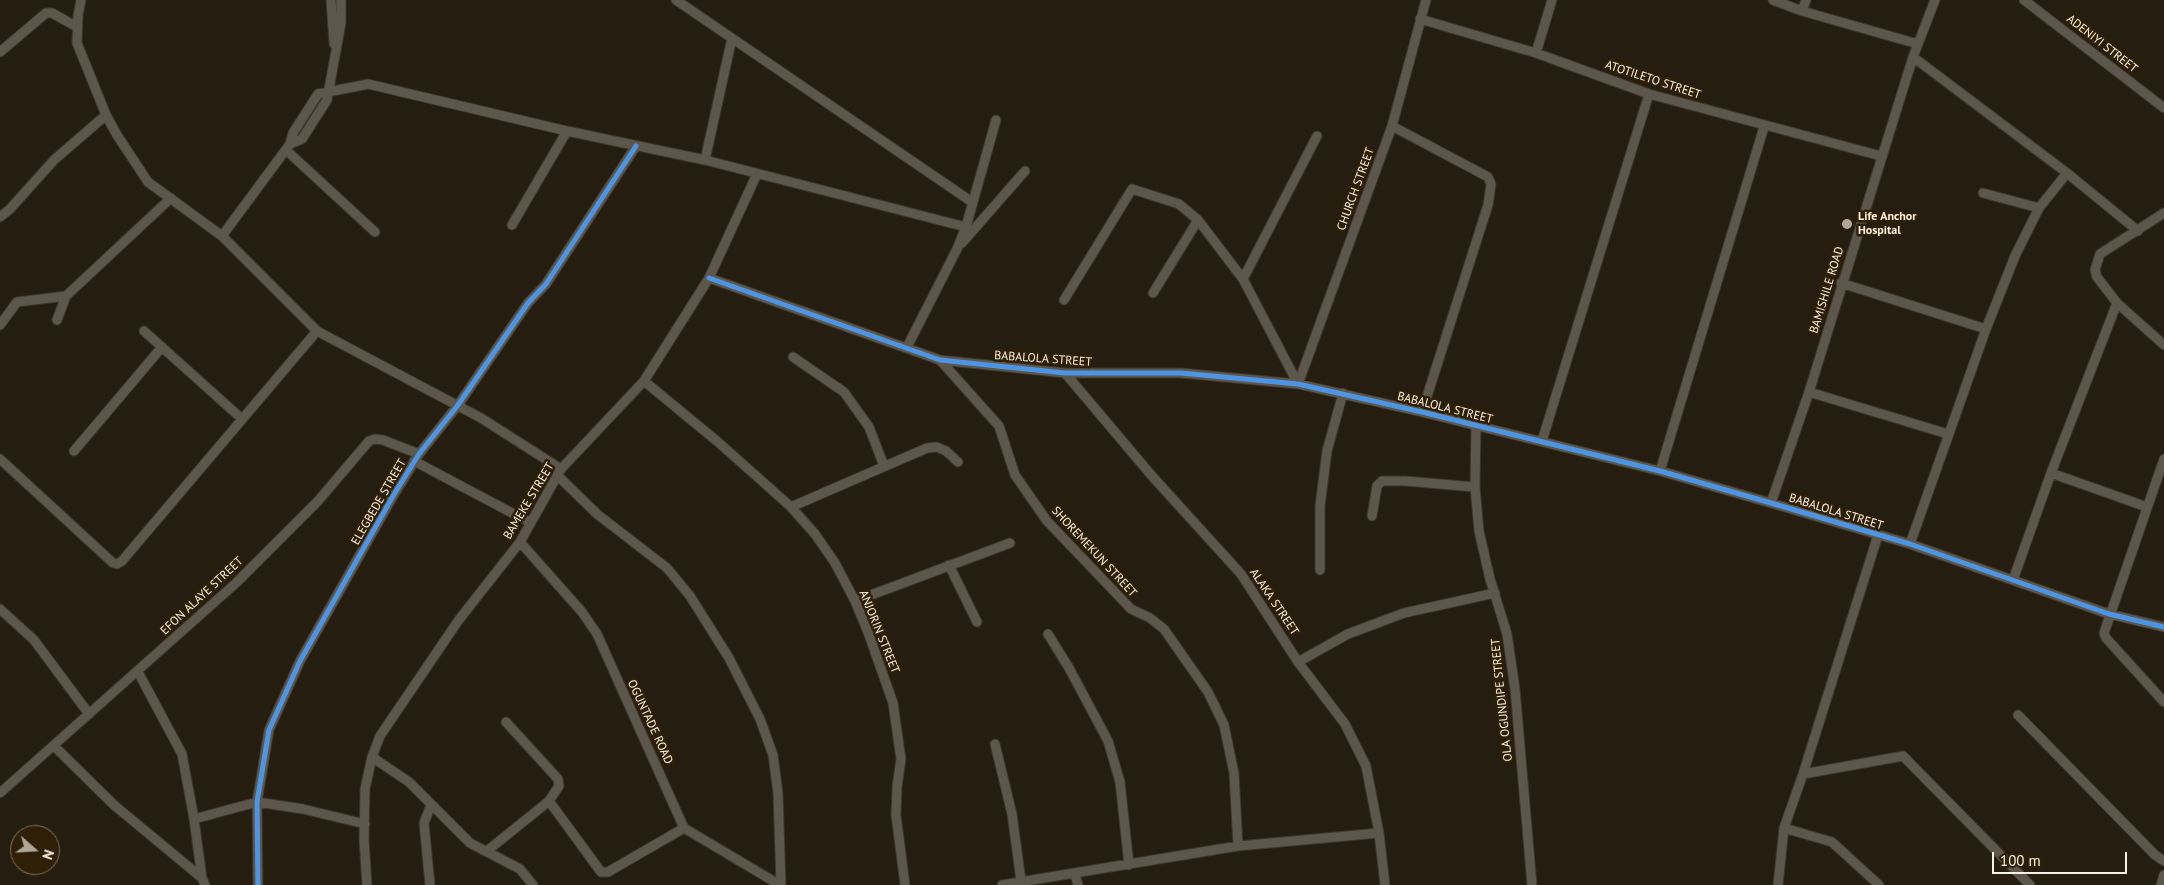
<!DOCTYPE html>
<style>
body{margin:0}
#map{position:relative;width:2164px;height:885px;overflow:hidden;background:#251d0f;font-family:"PT Sans",sans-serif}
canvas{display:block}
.north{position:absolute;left:10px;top:825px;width:50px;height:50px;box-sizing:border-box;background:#2e1f06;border:1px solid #80735e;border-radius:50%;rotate:109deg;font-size:14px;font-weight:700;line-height:20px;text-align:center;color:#fbf1e2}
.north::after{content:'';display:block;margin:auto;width:18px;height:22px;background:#b0a798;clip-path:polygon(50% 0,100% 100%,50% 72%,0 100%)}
.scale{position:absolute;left:1992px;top:852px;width:135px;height:22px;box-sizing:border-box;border:2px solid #fbf1e2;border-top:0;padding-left:6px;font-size:15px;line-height:18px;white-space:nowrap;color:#fbf1e2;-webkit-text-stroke:4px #2e1f06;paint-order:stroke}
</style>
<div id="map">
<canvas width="2164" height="885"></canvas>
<div class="north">N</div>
<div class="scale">100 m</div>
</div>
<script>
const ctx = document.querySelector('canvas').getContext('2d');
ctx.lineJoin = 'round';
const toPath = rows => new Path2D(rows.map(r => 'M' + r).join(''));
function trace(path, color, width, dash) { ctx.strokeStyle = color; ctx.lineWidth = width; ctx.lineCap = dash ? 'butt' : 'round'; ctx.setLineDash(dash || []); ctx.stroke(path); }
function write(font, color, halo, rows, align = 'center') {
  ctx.font = font + ' "PT Sans",sans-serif'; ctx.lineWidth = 5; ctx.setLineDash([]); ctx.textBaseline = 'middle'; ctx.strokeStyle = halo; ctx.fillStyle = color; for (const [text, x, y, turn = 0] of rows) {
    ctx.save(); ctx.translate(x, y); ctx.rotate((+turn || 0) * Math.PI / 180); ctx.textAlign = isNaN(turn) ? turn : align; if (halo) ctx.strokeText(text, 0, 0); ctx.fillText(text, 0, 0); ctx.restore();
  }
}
const street = toPath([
 [81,0,78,16,77,43,106,115,117,135,148,182,222,236,317,331,481,418,561,469],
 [331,0,334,44],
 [676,0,972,202],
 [1773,0,1802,11,1918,44],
 [2024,0,2164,108],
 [1802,11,1806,0],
 [1420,19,1536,53,1649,94,1881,156],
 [0,52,46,13,52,13,77,27],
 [1536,53,1552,0],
 [1913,57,2067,173,2138,231],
 [1392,126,1488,177,1491,184,1488,205,1422,412],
 [290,144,302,139,327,100,341,23,341,0],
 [286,150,375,232],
 [705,160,732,38],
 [1983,193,2039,208],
 [2164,213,2100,254,2095,270,2097,277,2117,303,2164,345],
 [0,217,10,209,54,160,106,115],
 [512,225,567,131],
 [222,236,290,144,293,133,318,94,368,84,567,131,705,160,966,227],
 [962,243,1025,171],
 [709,278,940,360,1065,373,1181,373,1298,384,1422,412,1660,471,1771,503,1910,544,2109,614,2164,627],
 [1243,279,1317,136],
 [1841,283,1986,329],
 [1153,293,1198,220],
 [1064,300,1132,189,1179,204,1198,220,1243,279,1298,384],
 [57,320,66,296,171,198],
 [0,325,17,302,66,296],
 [144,331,242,419],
 [907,347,957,249,966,227,996,120],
 [793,357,844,392,869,427,884,466],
 [940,360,999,426,1015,475,1047,521,1131,609,1150,618,1164,629,1208,692,1224,725,1234,773,1238,846],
 [1065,373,1152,476,1241,574,1298,662,1345,724,1366,766,1379,833,1385,885],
 [644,381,718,442,791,507,815,534,835,563,855,601,868,632,893,703,901,759,897,787,896,815,905,885],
 [1298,384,1392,126,1426,0],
 [1809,392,1948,434],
 [1476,426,1475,487,1479,531,1490,579,1507,634,1515,689,1532,885],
 [1542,441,1649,94],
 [74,451,162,347],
 [0,459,113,563,117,564,122,561,317,331],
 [2164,459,2104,633,2106,638,2164,702],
 [414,461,529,522],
 [1660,471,1764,127],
 [2051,473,2147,507],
 [557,475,597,514,667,568,690,596,729,658,760,719,773,755,778,793,781,885],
 [1771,503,1809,392,1913,57,1935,0],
 [791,507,927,448,937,447,946,451,958,462],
 [1372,516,1377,486,1382,481,1405,481,1475,487],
 [520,542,582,612,597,634,684,828,780,885],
 [1910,544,1986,329,2015,256,2039,208,2067,173],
 [949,565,977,622],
 [1320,570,1320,506,1327,451,1343,393],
 [2013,580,2051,473,2117,303],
 [855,601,1010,543],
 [0,609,34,640,89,714],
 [1048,634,1069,668,1108,741,1120,782,1129,865],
 [1298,662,1348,634,1404,613,1495,593],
 [138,672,182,754,194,819,202,878,205,885],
 [2018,715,2155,855,2164,861],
 [995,744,1012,814,1021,881],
 [54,746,114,805,202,878],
 [372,757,409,782,470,843,520,869,533,885],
 [1803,774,1903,756,2030,885],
 [0,793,236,583,318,501,369,441,375,439,383,440,419,454],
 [549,801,601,872,608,872,684,828],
 [194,819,257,802,303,809,365,824],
 [1784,828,1832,842,1879,885],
 [487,851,549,801,559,786,558,779,506,722],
 [1075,875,1078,885],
 [258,885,257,802,269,730,300,661,393,496,419,454,458,405,528,303,546,284,636,146],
 [367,885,364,839,365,789,372,757,380,736,458,621,520,542,561,469,644,381,709,278,757,174],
 [430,885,424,823,431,805],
 [1002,885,1238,846,1379,833],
 [1778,885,1784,828,1803,774,1878,535],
 [2161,885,2164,875]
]);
trace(street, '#3c372d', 11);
trace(street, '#5c564b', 9);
trace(toPath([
 [709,278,940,360,1065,373,1181,373,1298,384,1422,412,1660,471,1771,503,1910,544,2109,614,2164,627],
 [258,885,257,802,269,730,300,661,393,496,419,454,458,405,528,303,546,284,636,146]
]), '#4d94e3', 5);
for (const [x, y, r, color] of [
 [1847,224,6,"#b0a798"]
]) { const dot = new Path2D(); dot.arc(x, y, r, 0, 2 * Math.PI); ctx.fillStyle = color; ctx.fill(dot); trace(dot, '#2e1f06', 2); }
write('12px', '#fbf1e2', '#2e1f06', [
 ["ADENIYI STREET",2102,44,38],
 ["ATOTILETO STREET",1653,80,18],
 ["CHURCH STREET",1356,189,-70],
 ["BAMISHILE ROAD",1827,290,-73],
 ["BABALOLA STREET",1043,359,4],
 ["BABALOLA STREET",1445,408,14],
 ["BAMEKE STREET",529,501,-59],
 ["ELEGBEDE STREET",379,502,-60],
 ["BABALOLA STREET",1836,512,17],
 ["SHOREMEKUN STREET",1094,552,47],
 ["EFON ALAYE STREET",202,596,-43],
 ["ALAKA STREET",1274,602,56],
 ["ANJORIN STREET",879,632,68],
 ["OLA OGUNDIPE STREET",1502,700,-96],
 ["OGUNTADE ROAD",650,722,65]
]);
write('bold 12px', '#fbf1e2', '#2e1f06', [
 ["Life Anchor",1858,217],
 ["Hospital",1858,231]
], 'left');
</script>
